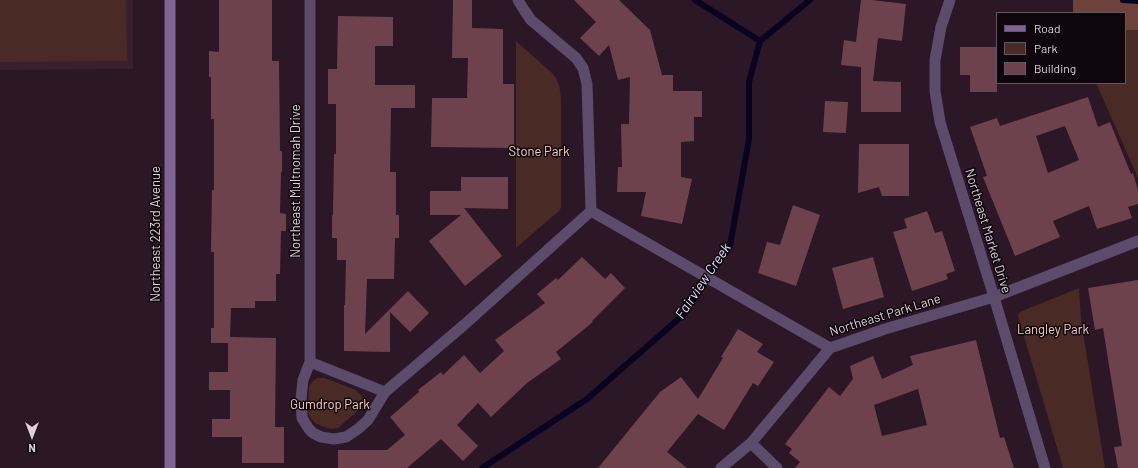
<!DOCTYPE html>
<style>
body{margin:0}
#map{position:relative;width:1138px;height:468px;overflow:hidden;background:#2b1726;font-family:Barlow,sans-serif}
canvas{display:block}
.legend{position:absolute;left:996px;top:12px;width:130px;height:72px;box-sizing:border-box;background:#0e060c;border:1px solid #61575e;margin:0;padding:5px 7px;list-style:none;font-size:12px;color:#ded1da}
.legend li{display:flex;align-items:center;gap:8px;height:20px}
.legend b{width:20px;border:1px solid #61575e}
.north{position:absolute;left:12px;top:416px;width:40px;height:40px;-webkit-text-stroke:3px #0e060c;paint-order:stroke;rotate:180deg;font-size:11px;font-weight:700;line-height:16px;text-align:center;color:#ded1da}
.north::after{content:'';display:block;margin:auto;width:14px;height:18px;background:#ded1da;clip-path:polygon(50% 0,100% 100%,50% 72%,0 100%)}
</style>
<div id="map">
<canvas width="1138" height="468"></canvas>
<ul class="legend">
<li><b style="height:5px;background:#806396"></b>Road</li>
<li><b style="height:11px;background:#492a24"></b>Park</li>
<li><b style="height:11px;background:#6e424d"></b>Building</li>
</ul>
<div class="north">N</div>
</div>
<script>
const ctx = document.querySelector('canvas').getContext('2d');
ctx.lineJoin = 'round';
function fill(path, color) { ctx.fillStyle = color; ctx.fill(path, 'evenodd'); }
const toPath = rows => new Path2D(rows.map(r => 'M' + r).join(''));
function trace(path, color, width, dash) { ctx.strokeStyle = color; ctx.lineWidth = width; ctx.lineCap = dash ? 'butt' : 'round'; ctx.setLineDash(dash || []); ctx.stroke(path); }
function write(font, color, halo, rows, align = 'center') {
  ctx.font = font + ' Barlow,sans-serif'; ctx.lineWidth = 3; ctx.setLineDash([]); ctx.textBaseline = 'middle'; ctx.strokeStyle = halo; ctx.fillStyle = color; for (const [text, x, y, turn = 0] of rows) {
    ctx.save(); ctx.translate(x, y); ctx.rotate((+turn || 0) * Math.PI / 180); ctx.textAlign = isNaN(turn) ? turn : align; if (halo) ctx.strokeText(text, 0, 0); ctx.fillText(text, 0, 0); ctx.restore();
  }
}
fill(toPath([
 [0,0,133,0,133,69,0,70]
]), '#382031');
fill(toPath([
 [0,0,126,0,127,61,0,62],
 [1125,29,1138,29,1138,178,1096,83,1125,83],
 [516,41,551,72,556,78,559,85,561,97,561,208,559,211,516,248],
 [1079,288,1081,320,1105,468,1063,468,1018,316,1018,314,1022,311],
 [317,378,325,378,356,390,361,395,363,402,361,408,338,428,332,429,327,428,315,423,310,417,308,413,309,387,312,382]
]), '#492a24');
fill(toPath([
 [1073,0,1138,0,1138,30,1125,30,1125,13,1073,13]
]), '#6d423a');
trace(toPath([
 [695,0,760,41],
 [1123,0,1138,1],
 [482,468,587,399,683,315,730,246,749,139,749,82,760,41,810,0]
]), '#070321', 6);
fill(toPath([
 [219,0,272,0,272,61,279,61,280,151,282,151,282,172,281,172,280,213,286,214,286,231,281,231,280,274,276,274,276,301,255,301,255,308,231,308,230,337,276,338,275,427,284,427,284,463,242,463,242,437,212,437,212,419,230,419,230,390,209,390,209,372,228,372,228,343,211,343,211,328,214,328,214,252,211,252,212,190,214,190,214,119,211,119,211,77,209,77,209,51,219,52],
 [453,0,472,0,472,28,503,29,503,84,514,84,514,148,431,147,432,98,467,98,468,58,452,58],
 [574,0,619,0,650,30,662,75,673,75,673,91,702,91,702,117,694,117,694,141,681,142,681,177,692,179,682,224,641,216,646,192,617,192,618,167,622,167,621,124,629,124,630,77,618,80,609,45,599,56,580,38,596,22],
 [861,0,872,0,906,4,902,41,878,38,873,81,901,82,901,112,861,112,861,67,841,65,844,40,856,42],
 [338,16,393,17,393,46,375,46,375,85,415,85,415,108,391,108,390,172,396,172,396,215,399,215,399,238,395,238,394,279,367,279,365,334,408,291,429,313,410,332,390,312,390,352,344,351,344,305,345,305,346,260,337,260,337,238,332,238,332,215,333,215,334,154,336,154,336,104,328,104,328,69,337,69],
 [960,47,997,47,997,92,970,92,970,75,960,75],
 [1088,97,1098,127,1110,122,1131,174,1133,173,1138,190,1138,204,1128,207,1132,218,1097,229,1089,206,1053,221,1060,237,1015,256,983,177,987,176,970,127,997,118,1000,126],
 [1065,126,1079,160,1048,173,1036,136],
 [825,101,848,102,846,133,823,132],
 [859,144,909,144,909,196,882,196,879,187,858,193],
 [461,177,508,177,508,209,464,208,502,256,465,286,429,241,461,215,430,215,430,191,461,191],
 [793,205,820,215,796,286,758,273,767,242,780,245],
 [927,211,935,233,942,231,955,271,946,274,948,279,912,291,893,232,907,228,904,219],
 [582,257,605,279,611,273,625,288,592,321,593,322,556,352,561,359,527,383,491,417,478,403,457,425,478,446,463,461,441,439,407,468,338,468,338,450,387,450,405,435,390,417,419,392,418,390,441,372,443,375,464,355,480,373,504,351,495,340,545,303,537,294,556,278,558,280],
 [873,257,884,297,843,309,832,268],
 [1138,280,1138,468,1118,468,1114,447,1122,446,1103,328,1095,330,1088,288],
 [738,329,763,344,757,352,774,362,758,386,753,383,724,430,698,414,667,452,687,468,598,468,660,392,681,377,698,399,723,358,721,357],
 [976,340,1000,438,1004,437,1014,468,795,468,800,462,789,453,792,449,785,444,829,387,840,396,853,379,850,366,873,356,882,379,913,365,910,356],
 [918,389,927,425,882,436,874,405]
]), '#6e424d');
trace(toPath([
 [310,0,310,362,303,380,301,399,302,418,309,429,313,433,321,437,334,439,346,437,358,429,368,420,385,392,464,325,591,211],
 [518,0,524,10,531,20,576,58,583,68,587,84,591,211],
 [950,0,941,27,935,60,935,91,940,122,994,297,1045,468],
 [591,211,830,348,885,329,994,297,1138,241],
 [310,362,385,392],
 [751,443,777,468],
 [721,468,751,443,830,348]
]), '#5d4b6b', 11);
trace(toPath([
 [170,0,170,468]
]), '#806396', 11);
write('13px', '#facac1', '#0e060c', [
 ["Stone Park",539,152],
 ["Langley Park",1053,330],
 ["Gumdrop Park",330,405]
]);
write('13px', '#ded1da', '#0e060c', [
 ["Northeast Multnomah Drive",296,181,-90],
 ["Northeast Market Drive",988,231,73],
 ["Northeast 223rd Avenue",156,234,-90],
 ["Northeast Park Lane",885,315,-17]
]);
write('italic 14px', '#e0e2fd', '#0e060c', [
 ["Fairview Creek",703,281,-56]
]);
</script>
